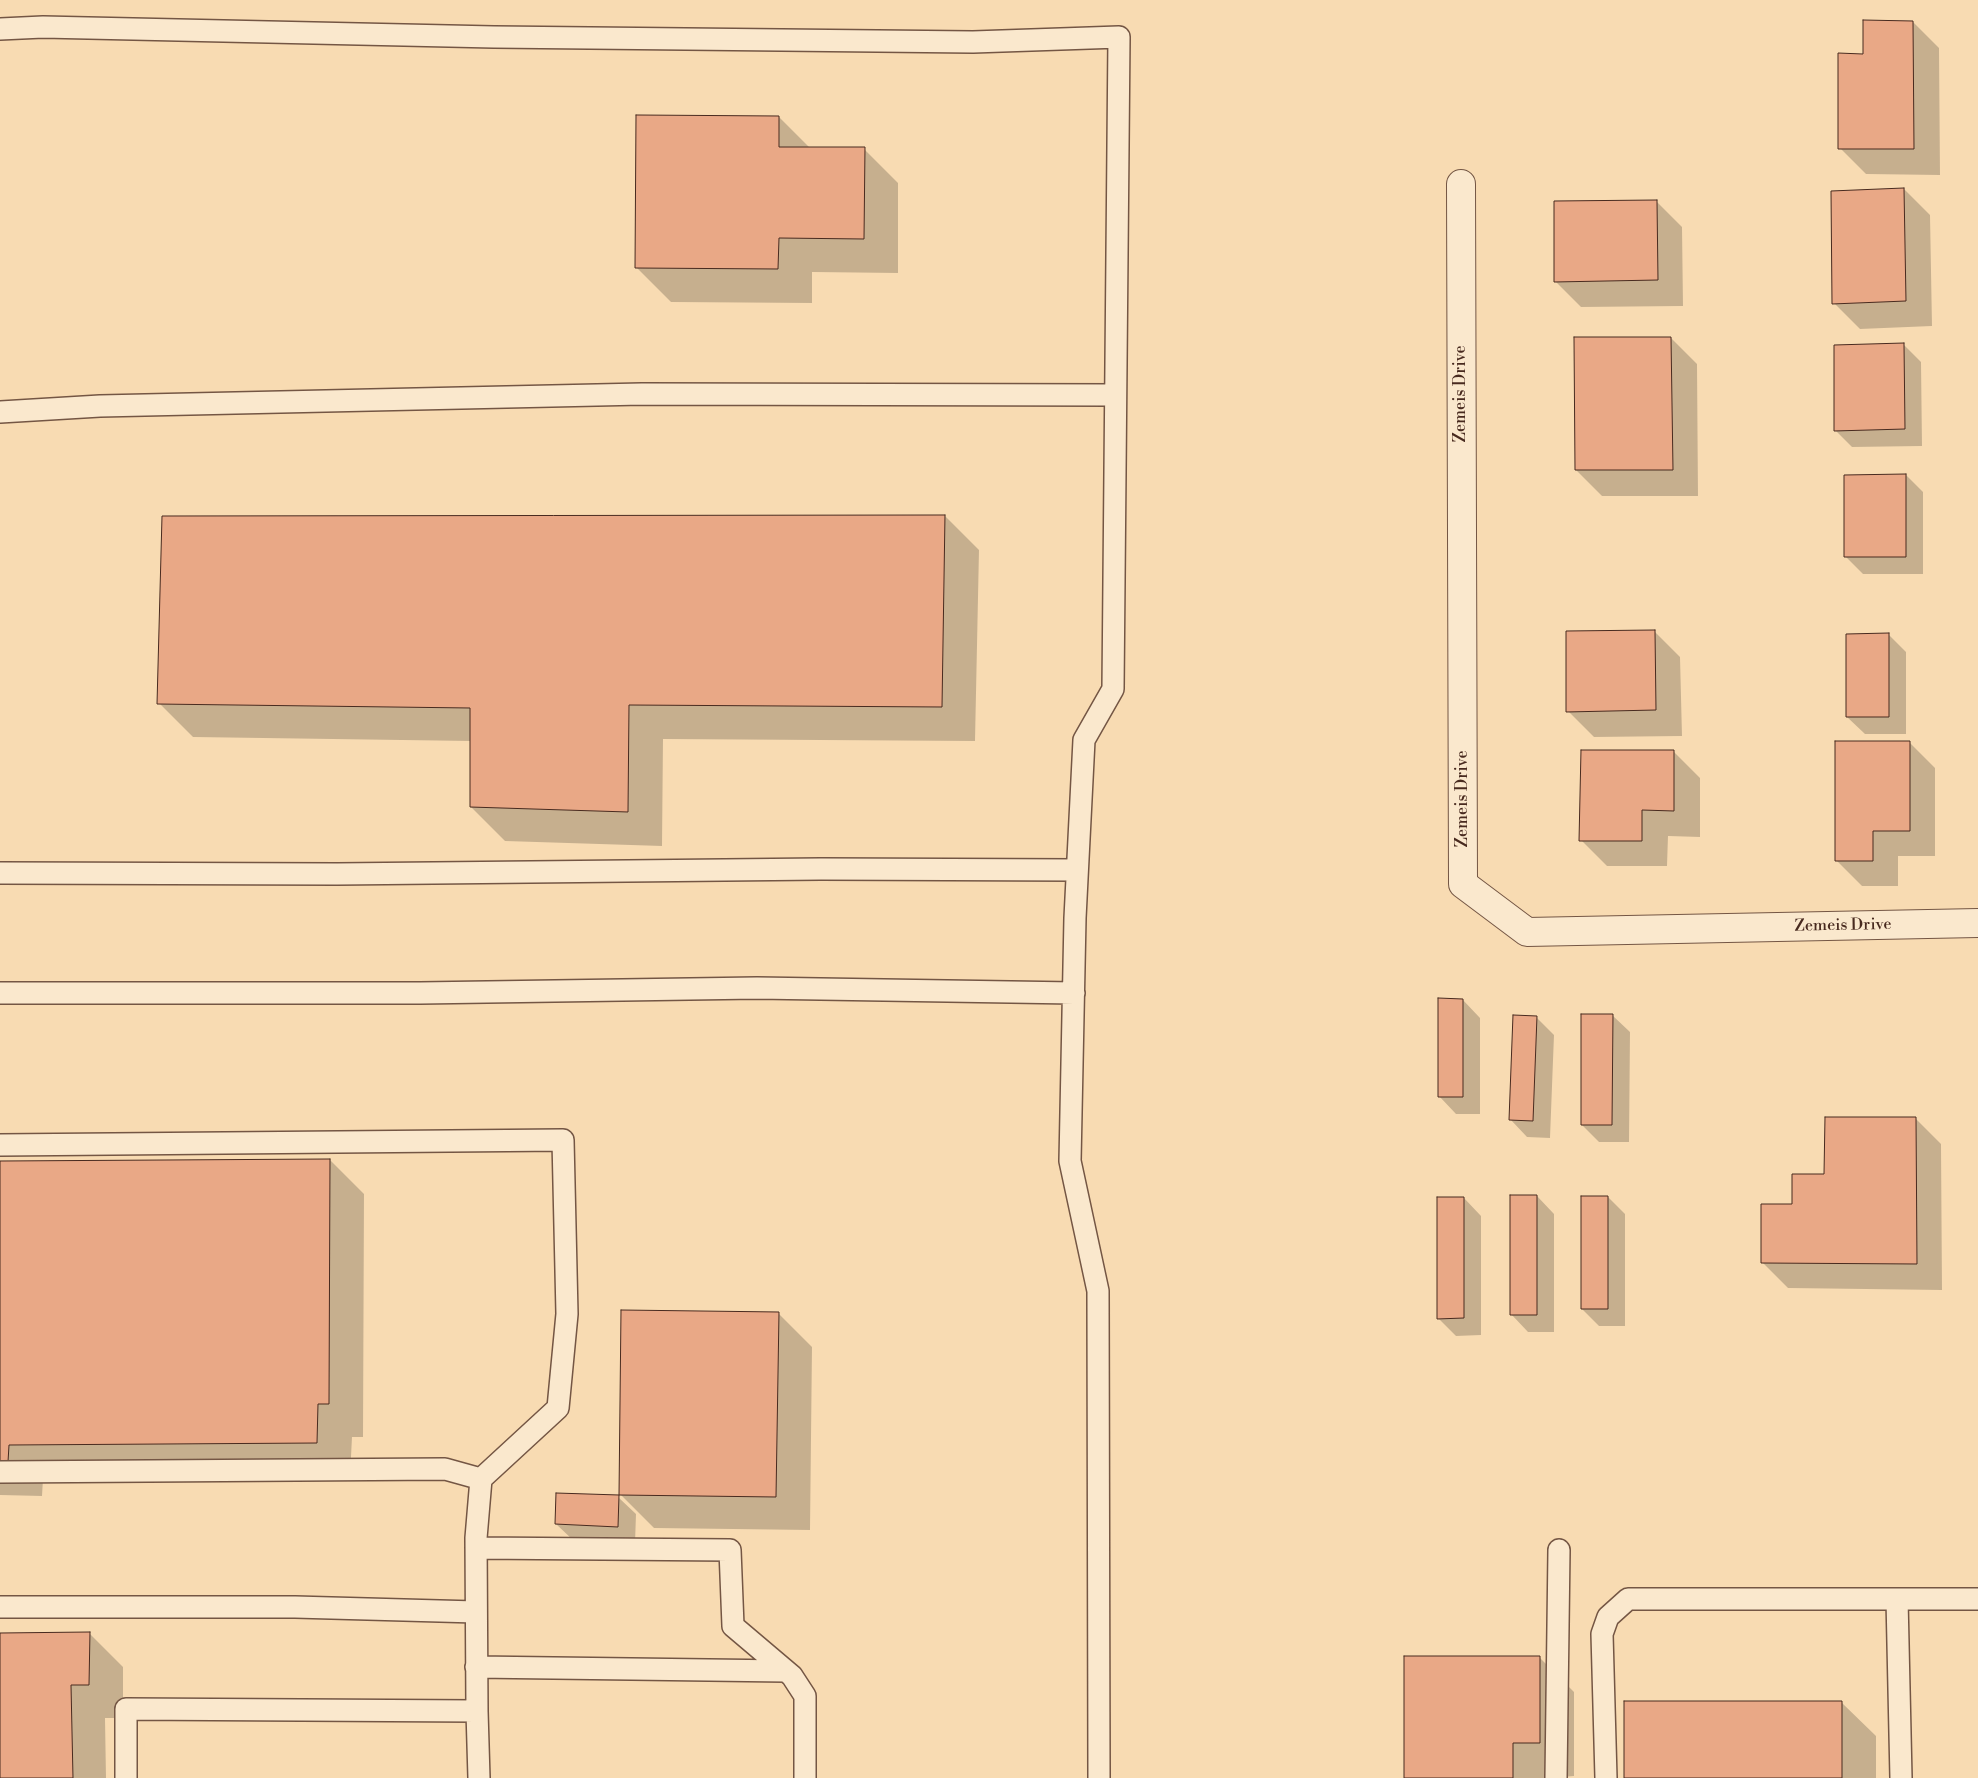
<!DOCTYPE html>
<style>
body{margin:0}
canvas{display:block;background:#f8dbb2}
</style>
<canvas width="1978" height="1778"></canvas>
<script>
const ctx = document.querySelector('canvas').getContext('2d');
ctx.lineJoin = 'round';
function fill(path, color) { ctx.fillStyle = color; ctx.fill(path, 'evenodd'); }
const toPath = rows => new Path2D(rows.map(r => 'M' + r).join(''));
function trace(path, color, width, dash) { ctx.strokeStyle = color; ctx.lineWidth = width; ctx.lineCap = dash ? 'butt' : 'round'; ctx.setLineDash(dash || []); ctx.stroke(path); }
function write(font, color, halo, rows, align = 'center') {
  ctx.font = font + ' "Libre Bodoni",serif'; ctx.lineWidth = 4; ctx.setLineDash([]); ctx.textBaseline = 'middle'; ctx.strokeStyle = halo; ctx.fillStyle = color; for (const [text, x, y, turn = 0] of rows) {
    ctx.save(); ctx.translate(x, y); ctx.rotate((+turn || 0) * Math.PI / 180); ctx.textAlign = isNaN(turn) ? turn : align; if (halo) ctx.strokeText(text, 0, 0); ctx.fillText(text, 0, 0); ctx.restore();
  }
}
fill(toPath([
 [1913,22,1939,48,1940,175,1866,174,1840,148,1864,55],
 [779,117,810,148,864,149,898,183,898,273,812,272,812,303,671,302,637,268],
 [1904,189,1930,215,1932,326,1860,329,1834,303],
 [1656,201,1682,227,1683,306,1581,307,1555,281],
 [1671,338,1697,364,1698,496,1602,496,1576,470],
 [1903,344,1921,362,1922,446,1852,447,1835,430],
 [1906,475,1923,492,1923,574,1863,574,1846,557],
 [945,516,979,550,975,741,663,739,662,846,505,841,471,807,471,741,193,737,159,703],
 [1654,631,1680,657,1682,736,1594,737,1568,711],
 [1889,635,1906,652,1906,734,1865,734,1847,717],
 [1909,742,1935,768,1935,856,1898,856,1898,886,1862,886,1836,860],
 [1674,752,1700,778,1700,837,1668,836,1667,866,1607,866,1581,840],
 [1463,1000,1480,1018,1480,1114,1456,1114,1439,1096],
 [1612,1015,1630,1032,1629,1142,1599,1142,1582,1125],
 [1536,1017,1554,1035,1550,1138,1527,1137,1510,1119],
 [1915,1118,1941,1144,1942,1290,1788,1288,1762,1262,1793,1206,1825,1176],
 [330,1160,364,1194,363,1437,352,1437,350,1477,43,1479,42,1496,0,1495,0,1162],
 [1537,1196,1554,1214,1554,1332,1528,1332,1511,1314],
 [1608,1197,1625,1214,1625,1326,1599,1326,1582,1309],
 [1464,1198,1481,1216,1481,1335,1456,1336,1438,1318],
 [778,1313,812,1347,810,1530,654,1528,620,1494],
 [618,1497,636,1514,635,1544,574,1541,556,1524],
 [89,1633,123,1667,123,1718,105,1718,106,1778,0,1778,0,1634],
 [1540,1658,1574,1692,1574,1776,1547,1778,1405,1778],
 [1841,1702,1876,1736,1876,1778,1625,1778]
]), '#0003');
const building = toPath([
 [1863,20,1913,21,1914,149,1838,149,1838,53,1863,54,1863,20],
 [636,115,779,116,779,147,865,147,864,239,779,238,778,269,635,268,636,115],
 [1904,188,1906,301,1832,304,1831,191,1904,188],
 [1657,200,1658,280,1554,282,1554,201,1657,200],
 [1574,337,1671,337,1673,470,1575,470,1574,337],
 [1904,343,1905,429,1834,431,1834,345,1904,343],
 [1906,474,1906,557,1844,557,1844,475,1906,474],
 [945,515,942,707,629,705,628,812,470,807,470,708,157,704,162,516,945,515],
 [1655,630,1656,710,1566,712,1566,631,1655,630],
 [1889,633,1889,717,1846,717,1846,634,1889,633],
 [1835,741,1910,741,1910,831,1873,831,1873,861,1835,861,1835,741],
 [1581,750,1674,750,1674,811,1642,810,1642,841,1579,841,1581,750],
 [1438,998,1463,999,1463,1097,1438,1097,1438,998],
 [1581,1014,1613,1014,1612,1125,1581,1125,1581,1014],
 [1513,1015,1537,1016,1533,1121,1509,1120,1513,1015],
 [1825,1117,1916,1117,1917,1264,1761,1263,1761,1204,1792,1204,1792,1174,1824,1174,1825,1117],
 [330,1159,329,1404,318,1404,317,1443,9,1445,8,1462,0,1462,0,1161,330,1159],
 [1510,1195,1537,1195,1537,1315,1510,1315,1510,1195],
 [1581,1196,1608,1196,1608,1309,1581,1309,1581,1196],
 [1437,1197,1464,1197,1464,1318,1437,1319,1437,1197],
 [621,1310,779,1312,776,1497,619,1495,621,1310],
 [556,1493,619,1495,618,1527,555,1524,556,1493],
 [90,1632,89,1685,71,1685,73,1778,0,1778,0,1633,90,1632],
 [1404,1656,1540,1656,1540,1743,1513,1743,1513,1778,1404,1778,1404,1656],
 [1624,1701,1842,1701,1842,1778,1624,1778,1624,1701]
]);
fill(building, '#e9a886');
trace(building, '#482a1f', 1);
const service = toPath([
 [0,29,43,27,494,37,973,42,1119,37,1113,689,1084,740,1075,918,1070,1161,1098,1291,1099,1778],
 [0,412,100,406,642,394,1115,395],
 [0,873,337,874,821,869,1077,870],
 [0,993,420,993,757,988,1074,993],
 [0,1145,563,1140,567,1314,558,1408,481,1479,476,1538,477,1711],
 [0,1472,445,1469,481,1479],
 [476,1548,730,1550,733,1626,792,1676,805,1696,805,1778],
 [1897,1599,1901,1778],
 [0,1607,295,1607,476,1612],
 [476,1667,786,1671],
 [126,1778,126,1709,477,1711,479,1778],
 [1556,1778,1559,1550],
 [1606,1778,1602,1634,1608,1617,1628,1599,1978,1599]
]);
const minor = toPath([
 [1461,184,1463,884,1527,932,1978,923]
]);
trace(service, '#745644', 24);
trace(minor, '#745644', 30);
trace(service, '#fae8cd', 21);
trace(minor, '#fae8cd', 28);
write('16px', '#482a1f', '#fae8cd', [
 ["Zemeis Drive",1461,394,-90],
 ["Zemeis Drive",1463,799,-90],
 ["Zemeis Drive",1843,926,-1]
]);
</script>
